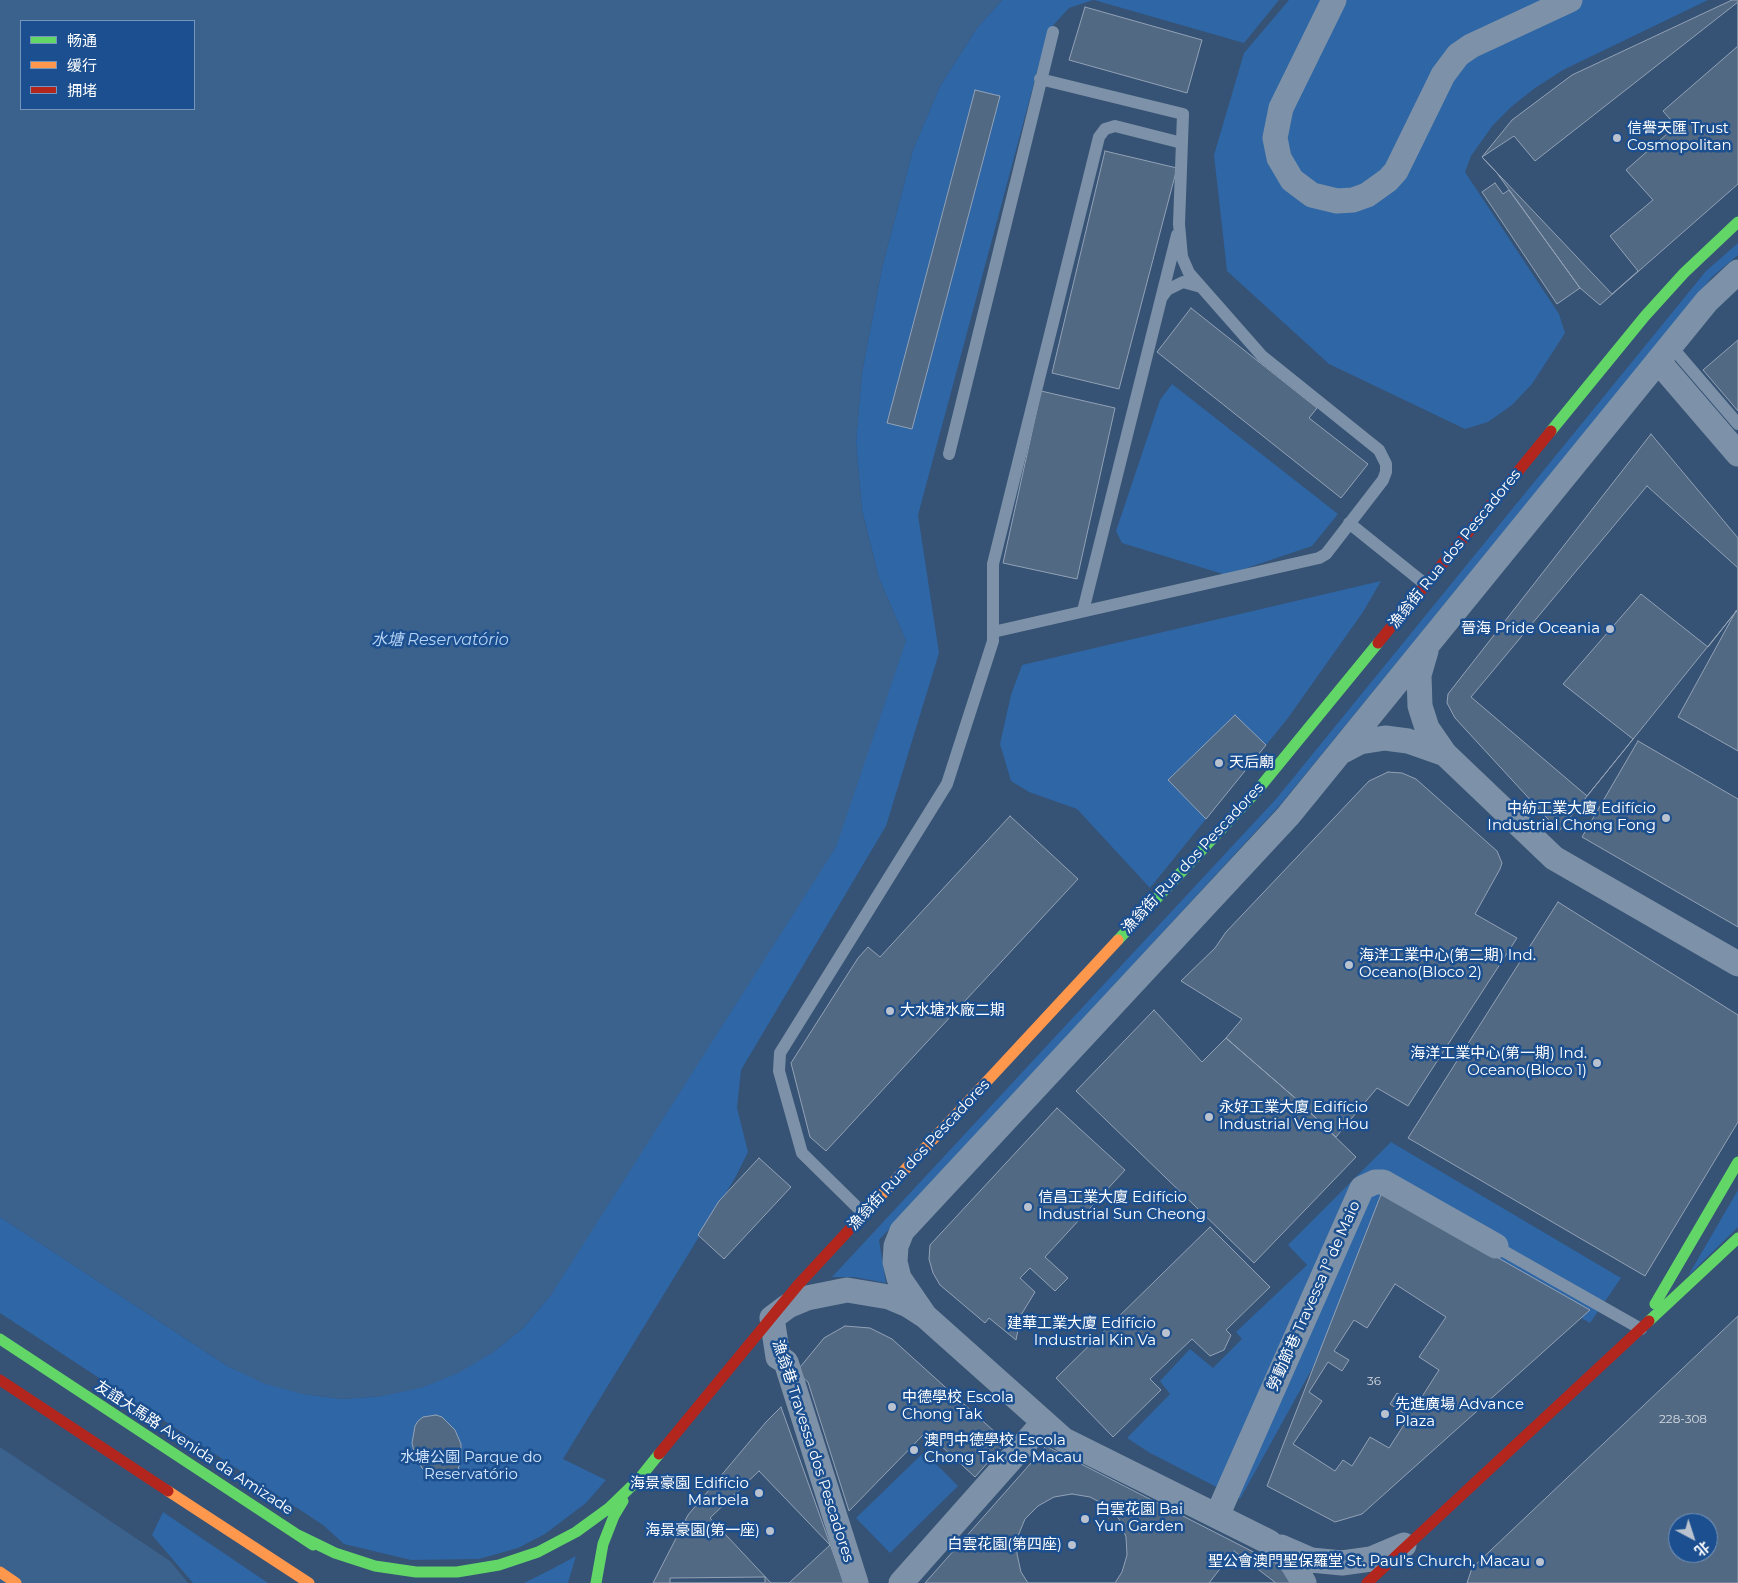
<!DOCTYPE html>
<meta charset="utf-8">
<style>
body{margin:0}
#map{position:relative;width:1738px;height:1583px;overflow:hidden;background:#365274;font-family:Montserrat,"Noto Sans SC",sans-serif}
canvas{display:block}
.legend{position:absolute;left:20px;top:20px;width:175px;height:90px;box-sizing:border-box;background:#1b4f8f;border:1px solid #7695bc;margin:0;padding:6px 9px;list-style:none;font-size:15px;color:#fff}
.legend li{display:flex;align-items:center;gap:10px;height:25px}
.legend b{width:25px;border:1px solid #7695bc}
.north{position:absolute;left:1668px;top:1513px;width:50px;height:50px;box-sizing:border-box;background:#1b4f8f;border:1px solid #7695bc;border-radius:50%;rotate:140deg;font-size:14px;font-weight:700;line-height:20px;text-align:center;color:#fff}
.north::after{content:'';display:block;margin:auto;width:18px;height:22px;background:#b9c2ce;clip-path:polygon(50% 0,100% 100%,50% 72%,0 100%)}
</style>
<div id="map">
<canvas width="1738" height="1583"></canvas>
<ul class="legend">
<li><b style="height:6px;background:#63d668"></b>畅通</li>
<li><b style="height:6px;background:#ff974d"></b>缓行</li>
<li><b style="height:6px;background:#b3261e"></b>拥堵</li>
</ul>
<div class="north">北</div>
</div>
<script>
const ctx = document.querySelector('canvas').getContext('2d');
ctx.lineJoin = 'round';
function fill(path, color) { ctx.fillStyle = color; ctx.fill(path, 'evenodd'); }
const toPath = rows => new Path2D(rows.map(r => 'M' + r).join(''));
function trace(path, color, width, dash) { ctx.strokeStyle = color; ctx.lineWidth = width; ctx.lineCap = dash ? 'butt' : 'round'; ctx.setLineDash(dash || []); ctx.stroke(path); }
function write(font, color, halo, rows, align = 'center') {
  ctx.font = font + ' Montserrat,"Noto Sans SC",sans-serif'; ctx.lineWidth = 5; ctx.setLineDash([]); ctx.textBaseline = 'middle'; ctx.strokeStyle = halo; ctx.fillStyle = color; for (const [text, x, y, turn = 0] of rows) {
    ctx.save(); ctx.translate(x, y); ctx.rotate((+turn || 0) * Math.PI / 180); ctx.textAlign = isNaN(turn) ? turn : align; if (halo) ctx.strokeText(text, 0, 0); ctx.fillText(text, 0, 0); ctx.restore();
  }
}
fill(toPath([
 [1002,0,1093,0,1069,8,1048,31,918,515,939,653,886,826,741,1070,737,1108,748,1152,735,1178,563,1459,606,1480,586,1503,545,1534,518,1548,479,1559,411,1560,344,1544,323,1525,0,1313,0,1217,229,1367,303,1394,342,1399,382,1396,492,1353,523,1328,551,1295,906,641,879,578,862,510,856,442,862,373,882,268,913,150,940,86,977,28],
 [1094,0,1279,0,1244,43],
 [1289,0,1708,0,1563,70,1535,88,1511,107,1493,125,1471,156,1465,172,1559,314,1565,333,1532,384,1512,405,1488,422,1465,429,1329,364,1227,271,1214,155,1244,53],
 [1738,243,1738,255,1712,277,1281,804,879,1240,886,1283,854,1277,832,1277,1276,799,1706,271],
 [1172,384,1338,514,1312,546,1226,575,1122,543,1116,531,1160,400],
 [1381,581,1363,612,1288,718,1150,888,1077,809,1029,792,1011,781,1000,744,1011,695,1022,665],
 [1391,1142,1621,1278,1590,1323,1398,1213,1240,1499,1150,1453,1127,1438,1170,1394,1160,1381,1190,1349,1213,1368,1242,1339,1236,1332,1307,1265,1288,1245],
 [1738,1190,1738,1227,1688,1276],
 [924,1452,958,1486,890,1553,856,1518],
 [163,1512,268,1583,193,1583,152,1535],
 [576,1556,568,1583,524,1583,552,1569]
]), '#2f66a5');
fill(toPath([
 [0,0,1002,0,977,28,940,86,913,150,882,268,862,373,856,442,862,511,879,578,906,641,836,847,551,1295,523,1328,492,1353,458,1373,421,1388,382,1396,342,1399,303,1394,265,1384,229,1367,0,1217],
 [21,21,194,21,194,109,21,109],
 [0,1447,170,1561,188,1583,0,1583]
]), '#3b618d');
const building = toPath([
 [1732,0,1738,0,1738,184,1600,305,1580,288,1497,173,1482,157,1512,120,1572,75,1732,0],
 [1738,2,1738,46,1663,111,1676,126,1626,170,1653,200,1610,236,1638,271,1612,294,1482,157,1514,136,1535,161,1738,2],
 [1085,7,1202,40,1187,93,1069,60,1085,7],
 [975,90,1000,96,912,429,887,423,975,90],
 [1105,151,1177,168,1119,389,1052,373,1105,151],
 [1495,183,1503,194,1509,190,1580,288,1557,304,1482,192,1495,183],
 [1191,308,1317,408,1309,418,1368,464,1341,498,1157,352,1191,308],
 [1738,340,1738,411,1703,370,1738,340],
 [1041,391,1115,408,1077,579,1003,563,1041,391],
 [1651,434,1738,538,1738,609,1559,831,1455,718,1447,703,1448,694,1651,434],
 [1647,486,1738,568,1738,609,1708,647,1641,594,1563,684,1633,739,1587,796,1471,697,1647,486],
 [1736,611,1738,612,1738,751,1678,717,1736,611],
 [1235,715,1266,745,1206,819,1168,780,1235,715],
 [1638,741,1738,799,1738,927,1582,837,1638,741],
 [1388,772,1402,773,1416,779,1497,851,1502,863,1500,869,1475,914,1517,938,1408,1106,1377,1088,1336,1137,1294,1097,1226,1038,1242,1019,1181,981,1215,948,1226,932,1369,781,1388,772],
 [1010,816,1078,879,826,1151,810,1137,791,1063,858,958,868,947,880,957,1010,816],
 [1558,902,1738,1015,1738,1122,1645,1276,1408,1138,1558,902],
 [1154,1010,1202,1062,1226,1038,1294,1097,1356,1157,1254,1263,1076,1091,1154,1010],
 [1057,1108,1125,1170,1045,1257,1068,1278,1055,1291,1030,1268,1020,1278,1035,1292,1021,1315,1016,1340,989,1318,985,1323,940,1285,933,1273,929,1259,930,1245,1057,1108],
 [759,1158,791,1187,724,1259,698,1235,719,1201,759,1158],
 [1382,1192,1590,1310,1362,1514,1335,1522,1267,1486,1382,1192],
 [1210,1227,1270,1287,1226,1330,1231,1335,1224,1350,1210,1356,1192,1339,1150,1379,1161,1390,1113,1437,1056,1378,1210,1227],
 [1395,1284,1446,1317,1419,1357,1439,1370,1416,1406,1397,1393,1390,1404,1409,1417,1389,1448,1370,1437,1352,1466,1343,1460,1335,1471,1293,1444,1322,1401,1309,1392,1328,1362,1342,1371,1349,1360,1334,1351,1354,1320,1367,1328,1395,1284],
 [1738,1316,1738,1583,1467,1583,1472,1568,1738,1316],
 [1678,1523,1708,1523,1708,1553,1678,1553,1678,1523],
 [845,1326,870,1328,892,1339,1006,1442,975,1477,926,1432,849,1511,808,1382,796,1372,824,1338,845,1326],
 [781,1407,844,1583,653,1583,688,1515,766,1422,781,1407],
 [436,1415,442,1417,455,1430,461,1444,461,1458,458,1470,448,1478,442,1479,430,1476,422,1468,415,1456,412,1443,415,1426,418,1421,423,1417,436,1415],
 [1046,1446,1273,1562,1286,1569,1297,1583,925,1583,1046,1446],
 [759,1471,830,1545,789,1583,771,1583,710,1518,759,1471],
 [1072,1494,1090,1497,1107,1506,1119,1519,1126,1537,1127,1555,1122,1572,1115,1583,1028,1583,1021,1572,1017,1554,1018,1536,1025,1519,1038,1506,1054,1497,1072,1494],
 [1234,1551,1276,1583,1209,1583,1234,1551],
 [765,1577,765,1583,670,1583,670,1578,765,1577]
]);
fill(building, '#526984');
trace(building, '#92a2b6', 1);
trace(toPath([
 [1162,297,1167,290,1183,282,1201,287],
 [1671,346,1738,424],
 [949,454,1053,32],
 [1349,523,1425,584],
 [1083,611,1177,235],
 [993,632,1319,558,1326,554,1383,480,1386,472,1386,464,1379,450,1262,356,1189,273,1182,257,1179,224,1183,114,1040,79],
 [864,1214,802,1153,779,1071,780,1053,947,784,993,641,993,564,1099,137,1105,129,1115,126,1182,143],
 [1493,1245,1641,1329]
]), '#7d92a8', 12);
trace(toPath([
 [1334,0,1281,108,1275,138,1279,158,1292,180,1312,195,1337,201,1353,200,1367,195,1388,180,1396,171,1443,75,1458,55,1471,46,1570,0],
 [1658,361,1738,454],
 [1426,651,1419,675,1420,706,1427,728,1445,754,1554,858,1738,964],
 [1343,751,1360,742,1385,738,1408,741,1445,754],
 [925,1316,899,1278,895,1262,896,1246,902,1231,1288,816,1707,301,1738,272],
 [1217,1516,1362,1188,1375,1182,1383,1182,1496,1246],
 [1281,1547,1311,1560,1342,1563,1371,1559,1404,1545],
 [856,1583,786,1362,778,1357,772,1318,788,1306,807,1298,847,1290,889,1297,908,1305,925,1316,1064,1440,1269,1542,1289,1558,1304,1583],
 [901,1583,1044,1422]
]), '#7d92a8', 25);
trace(toPath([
 [1551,431,1645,316,1684,273,1738,222],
 [1118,940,1256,792,1378,643],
 [1655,1304,1738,1162],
 [1649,1321,1738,1238],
 [0,1339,313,1545],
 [298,1535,335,1553,375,1566,416,1572,457,1572,499,1565,538,1552,576,1532,609,1508,639,1479,659,1454],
 [596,1583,603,1544,614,1516,623,1501]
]), '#63d668', 11);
trace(toPath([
 [861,1217,1118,940],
 [168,1491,309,1583],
 [0,1572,16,1583]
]), '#ff974d', 11);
trace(toPath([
 [1378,643,1551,431],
 [0,1380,168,1491],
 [659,1454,798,1285,861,1217],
 [1367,1583,1649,1321]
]), '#b3261e', 11);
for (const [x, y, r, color] of [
 [1617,138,5,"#b9c2ce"],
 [1610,629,5,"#b9c2ce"],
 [1219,763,5,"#b9c2ce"],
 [1666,818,5,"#b9c2ce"],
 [1349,965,5,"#b9c2ce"],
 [890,1011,5,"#b9c2ce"],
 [1597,1063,5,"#b9c2ce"],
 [1209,1117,5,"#b9c2ce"],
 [1028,1207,5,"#b9c2ce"],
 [1166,1333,5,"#b9c2ce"],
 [892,1407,5,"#b9c2ce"],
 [1385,1414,5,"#b9c2ce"],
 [914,1450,5,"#b9c2ce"],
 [759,1493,5,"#b9c2ce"],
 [1085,1519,5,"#b9c2ce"],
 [770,1531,5,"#b9c2ce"],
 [1072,1545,5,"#b9c2ce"],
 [1540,1562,5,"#b9c2ce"]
]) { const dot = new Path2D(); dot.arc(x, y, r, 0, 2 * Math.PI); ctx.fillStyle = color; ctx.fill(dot); trace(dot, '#1b4f8f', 2); }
write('12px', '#d4dae0', null, [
 ["36",1374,1381],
 ["228-308",1683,1419]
]);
write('15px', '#fff', '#1b4f8f', [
 ["信譽天匯 Trust",1627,129],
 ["Cosmopolitan",1627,146],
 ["晉海 Pride Oceania",1600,629,"right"],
 ["天后廟",1229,763],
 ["中紡工業大廈 Edifício",1656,809,"right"],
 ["Industrial Chong Fong",1656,826,"right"],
 ["海洋工業中心(第二期) Ind.",1359,956],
 ["Oceano(Bloco 2)",1359,973],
 ["大水塘水廠二期",900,1011],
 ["海洋工業中心(第一期) Ind.",1587,1054,"right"],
 ["Oceano(Bloco 1)",1587,1071,"right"],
 ["永好工業大廈 Edifício",1219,1108],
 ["Industrial Veng Hou",1219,1125],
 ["信昌工業大廈 Edifício",1038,1198],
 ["Industrial Sun Cheong",1038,1215],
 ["建華工業大廈 Edifício",1156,1324,"right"],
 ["Industrial Kin Va",1156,1341,"right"],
 ["中德學校 Escola",902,1398],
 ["Chong Tak",902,1415],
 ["先進廣場 Advance",1395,1405],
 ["Plaza",1395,1422],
 ["澳門中德學校 Escola",924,1441],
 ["Chong Tak de Macau",924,1458],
 ["海景豪園 Edifício",749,1484,"right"],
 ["Marbela",749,1501,"right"],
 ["白雲花園 Bai",1095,1510],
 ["Yun Garden",1095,1527],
 ["海景豪園(第一座)",760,1531,"right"],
 ["白雲花園(第四座)",1062,1545,"right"],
 ["聖公會澳門聖保羅堂 St. Paul's Church, Macau",1530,1562,"right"]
], 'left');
write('15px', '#fff', '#1b4f8f', [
 ["漁翁街 Rua dos Pescadores",1455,549,-51],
 ["漁翁街 Rua dos Pescadores",1193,858,-47],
 ["漁翁街 Rua dos Pescadores",919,1155,-47],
 ["勞動節巷 Travessa 1º de Maio",1314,1296,-66],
 ["友誼大馬路 Avenida da Amizade",194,1448,33],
 ["漁翁巷 Travessa dos Pescadores",813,1451,72]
]);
write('15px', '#cfe3fa', '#1b4f8f', [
 ["水塘公園 Parque do",471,1458],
 ["Reservatório",471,1475]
]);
write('italic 16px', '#b5d3f5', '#1b4f8f', [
 ["水塘 Reservatório",440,640]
]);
</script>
